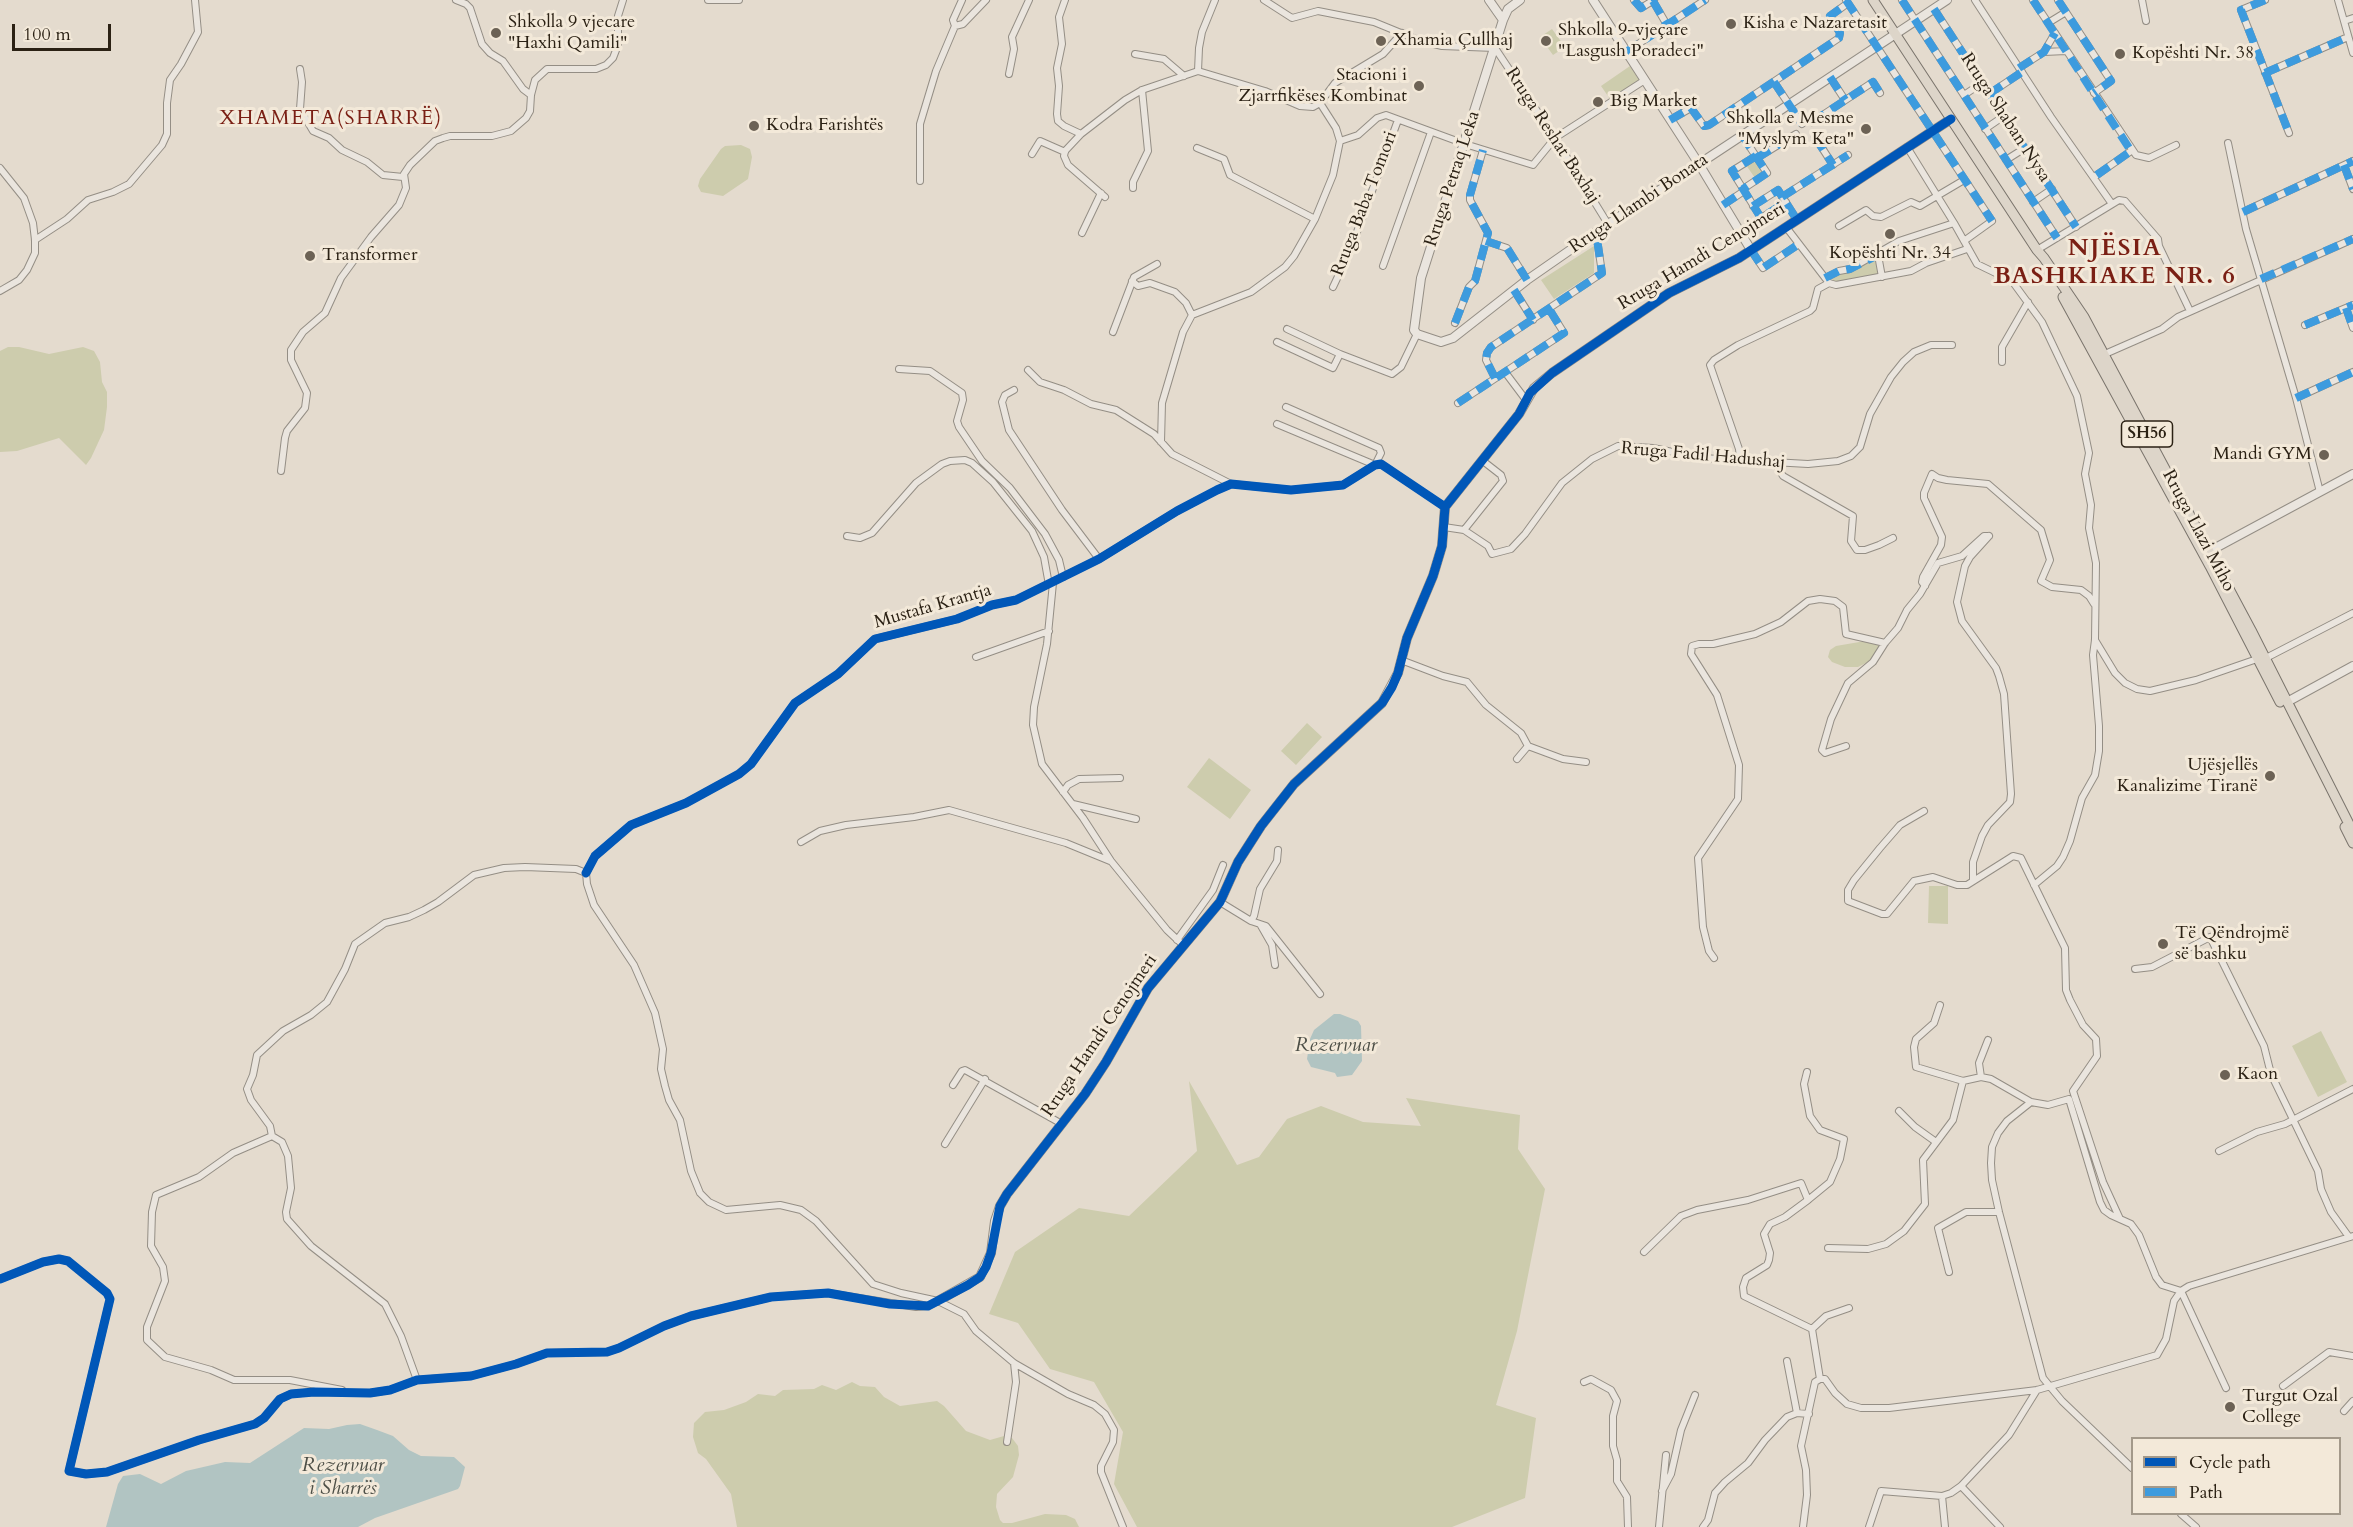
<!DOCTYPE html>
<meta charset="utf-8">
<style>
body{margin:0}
#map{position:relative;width:2353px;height:1527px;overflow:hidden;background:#e4dbce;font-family:Cardo,serif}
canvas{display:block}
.legend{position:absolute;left:2131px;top:1437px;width:210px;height:78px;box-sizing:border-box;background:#f3e9d9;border:2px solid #a3998a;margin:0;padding:8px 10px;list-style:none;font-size:18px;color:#2b2114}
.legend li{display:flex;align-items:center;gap:12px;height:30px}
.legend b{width:30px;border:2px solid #a3998a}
.scale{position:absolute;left:12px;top:24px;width:99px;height:27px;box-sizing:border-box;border:3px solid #2b2114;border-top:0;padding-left:8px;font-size:18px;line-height:21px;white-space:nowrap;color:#2b2114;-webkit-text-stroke:4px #f3e9d9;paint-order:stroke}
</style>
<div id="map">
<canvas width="2353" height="1527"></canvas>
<ul class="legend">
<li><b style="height:8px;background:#0057b8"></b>Cycle path</li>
<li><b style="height:8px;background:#3d9bde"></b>Path</li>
</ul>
<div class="scale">100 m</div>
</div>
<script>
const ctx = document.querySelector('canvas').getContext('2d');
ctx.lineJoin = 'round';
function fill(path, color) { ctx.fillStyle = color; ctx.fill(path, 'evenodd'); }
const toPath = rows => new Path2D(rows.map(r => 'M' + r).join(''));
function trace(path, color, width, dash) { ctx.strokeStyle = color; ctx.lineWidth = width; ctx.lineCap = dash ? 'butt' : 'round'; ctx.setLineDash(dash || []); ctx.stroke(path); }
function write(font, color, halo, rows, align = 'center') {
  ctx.font = font + ' Cardo,serif'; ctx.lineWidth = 6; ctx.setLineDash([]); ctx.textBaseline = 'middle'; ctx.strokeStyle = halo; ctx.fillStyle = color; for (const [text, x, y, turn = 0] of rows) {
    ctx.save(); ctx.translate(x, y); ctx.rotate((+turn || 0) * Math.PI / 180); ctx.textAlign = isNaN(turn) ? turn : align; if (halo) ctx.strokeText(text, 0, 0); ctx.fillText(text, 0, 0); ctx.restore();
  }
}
fill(toPath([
 [1552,29,1565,47,1553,55,1540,37],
 [1630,66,1639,80,1610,99,1601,86],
 [741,145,750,149,752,157,748,179,723,196,701,192,698,186,700,179,721,149,725,146],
 [1754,159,1763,173,1755,178,1746,165],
 [1594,246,1594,273,1554,299,1541,280],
 [1875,260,1878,272,1875,276,1835,282,1832,279,1838,273,1851,271],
 [8,347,19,347,49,354,83,347,94,351,100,362,102,382,107,392,107,407,104,430,91,458,86,465,59,438,17,451,0,452,0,351],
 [1871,640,1882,644,1870,661,1858,667,1845,667,1832,662,1828,657,1830,650,1836,646],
 [1307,723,1322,737,1296,765,1281,751],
 [1209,758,1251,790,1230,819,1187,787],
 [1929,886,1948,886,1948,924,1928,923],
 [2321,1031,2347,1082,2318,1097,2292,1046],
 [1189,1081,1237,1165,1259,1157,1287,1119,1321,1106,1363,1122,1421,1126,1406,1098,1520,1115,1518,1149,1545,1189,1517,1331,1496,1405,1536,1418,1525,1498,1452,1527,1137,1527,1114,1484,1123,1432,1094,1382,1050,1369,1018,1323,989,1314,1015,1252,1079,1208,1129,1216,1197,1151],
 [852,1382,860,1386,875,1387,884,1397,900,1406,937,1401,944,1406,966,1431,990,1440,1004,1436,1012,1438,1018,1446,1019,1455,1013,1477,997,1494,996,1507,1000,1520,1003,1523,1012,1523,1045,1514,1066,1515,1075,1519,1079,1527,737,1527,731,1494,706,1459,698,1453,693,1437,694,1423,705,1412,724,1410,746,1402,758,1394,775,1396,783,1390,814,1389,822,1385,836,1390]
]), '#cdccad');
fill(toPath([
 [1334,1014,1340,1014,1358,1021,1361,1026,1362,1061,1352,1075,1337,1077,1335,1073,1311,1067,1307,1059,1310,1039,1314,1030],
 [347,1425,360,1424,377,1430,393,1436,409,1450,421,1456,454,1457,465,1467,460,1486,458,1489,375,1518,358,1527,106,1527,118,1484,123,1476,140,1474,161,1484,186,1471,225,1462,250,1463,304,1428,329,1429]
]), '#b1c4c2');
const minor = toPath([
 [456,0,466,4,470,8,482,44,490,53,503,61,523,89,531,95],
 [708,0,739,0],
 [1065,0,1059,17,1062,44,1057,68,1059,86,1057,114,1058,121,1064,126,1081,134],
 [1264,0,1292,18,1318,11,1374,22,1418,40,1442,46,1495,48,1555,138,1608,224],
 [1634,0,1641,8,1654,0],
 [1846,0,1992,221,1964,241],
 [1902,0,2057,238],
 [1975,0,2051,117,2112,204],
 [2033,0,2136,155,2149,158,2176,145],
 [2058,0,2111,81,2094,93],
 [2142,0,2146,21],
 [2265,0,2241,10,2289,133],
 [2338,0,2353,53],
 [1653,1,1667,25],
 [1934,9,2076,227],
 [2344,21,2353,18],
 [2048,23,2066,12],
 [955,26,963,24,986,0],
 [1626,52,1705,0],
 [2044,52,2066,51],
 [1135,54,1164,59,1184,76],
 [2019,68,2044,52,2055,33],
 [300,69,302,82,300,109,313,131,329,138,342,150,367,162,383,175,403,177],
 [1198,71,1199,48,1202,32,1215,0],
 [2265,73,2348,37],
 [1009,74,1014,49,1012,37,1029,0],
 [1830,77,1845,100],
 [1774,82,1802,124],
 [1989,94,2022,72],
 [1964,95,1982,83],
 [1320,103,1336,128,1340,141],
 [1670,120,1691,108,1704,126,1709,125,1839,38,1840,33,1830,16,1848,3],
 [1812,122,1873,82,1880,93],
 [1985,129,2004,116],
 [1742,135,1767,173,1743,189],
 [1815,137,1833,165],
 [1340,141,1358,135,1377,118,1386,115,1465,144,1533,165,1555,138,1645,80],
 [2228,143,2246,229,2296,398,2320,492],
 [1907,147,1954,223,1977,264,2012,281,2042,322,2077,396,2089,453,2085,474,2091,505,2089,528,2096,563,2095,640,2093,655,2099,726,2099,751,2095,775,2082,798,2070,841,2063,857,2057,866,2034,885],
 [1197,148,1224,159,1230,175,1315,219],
 [1032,154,1040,141,1065,152],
 [1756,156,1732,171,1761,218,1786,202],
 [1757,158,1796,134],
 [2006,160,2025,148],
 [2344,165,2353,189],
 [0,168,24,198,33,223,35,240,35,253,27,270,19,280,0,291],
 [2094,177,2131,151],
 [920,181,920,124,936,71,955,26,953,20,962,0],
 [1133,188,1133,182,1148,151,1142,90],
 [1105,197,1068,165,1064,156,1065,151,1081,134,1125,100,1142,90,1198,71,1265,91,1300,106,1313,107,1320,103,1335,83,1383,54,1402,33],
 [1782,197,1848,155],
 [2033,202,2052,189],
 [1723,205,1744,191],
 [1753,206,1778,190,1797,220],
 [2243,212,2353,161],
 [1839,226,1866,210,1873,216,1881,217,1911,202,1920,206,1964,180],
 [1786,227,1829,283,1836,285,1911,271,1926,263,1967,249],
 [1082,233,1101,193],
 [35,240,67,219,88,200,113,192,129,184,162,145,167,134,167,103,170,80,181,64,198,32,195,0],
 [1486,241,1507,248,1527,280],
 [1751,250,1763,268,1799,244],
 [2037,250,2119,200,2125,201,2158,239,2159,246,2190,311],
 [1878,255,1882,277],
 [1383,266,1431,132],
 [1825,278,1839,271,1850,269,1899,241,1954,223],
 [1132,281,1138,286,1150,283,1175,292,1186,303,1192,315],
 [1333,287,1350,251,1398,120],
 [1514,290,1533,320],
 [2346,308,2353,328],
 [1192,315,1251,292,1285,267,1294,256,1315,219,1333,175,1340,141],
 [1455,323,1469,287,1475,281,1488,233,1470,200,1470,195,1483,150],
 [2305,325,2353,305],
 [1287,329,1340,354,1392,374,1401,367,1417,334],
 [1113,332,1134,277,1157,264],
 [1277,342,1333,368,1340,354],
 [2105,354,2162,329,2178,317,2353,239],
 [2002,362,2002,347,2028,302],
 [899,369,930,371,962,393,963,400,957,421,959,427,982,461,1010,488,1045,534,1059,560,1063,577],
 [1028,370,1040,382,1064,390,1091,404,1116,410,1154,434,1172,454,1231,484],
 [1505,372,1526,400],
 [1495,378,1486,360,1487,353,1491,347,1602,273,1596,232],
 [1014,390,1005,395,1002,402,1009,430,1062,510,1099,559],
 [2296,398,2353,372],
 [1458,403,1564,333,1549,309],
 [1277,424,1375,465,1381,453,1379,448,1286,407],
 [1161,442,1162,403,1183,332,1192,315],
 [1740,459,1739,449,1710,365,1714,360,1738,345,1810,311,1813,308,1818,289,1829,283],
 [1775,463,1783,476,1853,516,1851,541,1857,550,1865,550,1879,545,1893,538],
 [281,471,285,438,287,431,305,408,307,393,291,360,291,350,303,332,325,313,341,278,371,237,399,205,406,188,404,174,410,165,435,141,443,138,450,136,492,136,511,131,526,118,530,111,531,95,535,80,547,69,596,69,606,65,613,58,618,45,618,16,623,0],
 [1444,527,1464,530,1488,546,1492,554,1511,549,1525,534,1562,483,1592,459,1618,446,1653,448,1702,458,1808,464,1838,461,1851,456,1860,447,1870,414,1891,377,1903,362,1914,352,1931,345,1952,345],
 [1464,530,1503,481,1501,475,1483,461],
 [847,536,860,538,872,533,916,483,942,464,950,461,965,460,972,463,993,482,1032,531,1044,557,1049,585],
 [1053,583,1047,644,1034,707,1033,725,1042,764,1083,818,1111,861,1167,930,1183,945],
 [1925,586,1922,582,1923,577,1941,545,1942,537,1924,498,1924,493,1932,474,1938,478,1947,480,1988,484,2041,530,2050,560,2041,581,2052,587,2081,590,2089,596,2094,604],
 [2095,640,2115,673,2125,683,2137,689,2150,691,2196,680,2257,659],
 [976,657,1049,631],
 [2266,658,2353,613],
 [1401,660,1443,676,1467,682,1486,705,1521,733,1528,746,1563,759,1586,762],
 [1846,746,1825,753,1822,750,1831,719,1848,683,1873,662,1885,643,1898,628,1907,610,1920,594,1938,563,1962,556,1984,536,1989,536],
 [1517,759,1528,746],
 [1063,792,1068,785,1079,779,1120,778],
 [1073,804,1136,819],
 [1924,811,1900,825,1880,848,1854,880,1848,890,1848,901,1882,914,1887,914,1914,881,1933,877,1957,885,1967,885,2013,856,2021,858,2065,948,2066,990,2070,1000,2083,1025,2096,1039,2097,1056,2073,1091,2103,1182,2120,1219],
 [801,842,820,831,846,825,914,817,949,810,1066,843,1110,861],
 [586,873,595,856,631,825,686,803,739,774,751,764,795,703,838,674,875,639,957,619,992,605,1016,600,1099,559,1177,511,1217,490,1231,484,1291,490,1343,485,1375,465,1381,464,1445,507],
 [586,873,587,884,594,905,634,965,655,1013,663,1049,661,1069,665,1086,669,1100,680,1120,691,1171,700,1193,709,1202,726,1210,780,1205,801,1210,816,1221,873,1284,901,1293,938,1301,964,1314,976,1331,1014,1363,1068,1394,1094,1405,1105,1414,1114,1430,1113,1442,1101,1466,1101,1472,1123,1527],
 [1973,881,1973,862,1982,836,1988,825,2010,802,2011,794,2004,694,1999,676,1996,668,1962,621,1957,602,1965,566,1970,557,1989,536],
 [1220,902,1251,921,1260,924,1272,945,1275,965],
 [1251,921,1254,916,1260,889,1277,861,1278,850],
 [1260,924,1266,926,1320,994],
 [1177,940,1213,890,1223,865],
 [1714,958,1709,951,1703,927,1698,858,1738,799,1739,765,1717,695,1691,654,1692,646,1699,644,1713,644,1755,634,1781,622,1808,601,1820,599,1835,601,1843,607,1846,634,1885,643],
 [2135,969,2152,967,2210,937,2264,1046,2271,1074,2318,1171,2321,1189,2331,1212,2349,1237],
 [1940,1005,1934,1023,1916,1039,1914,1047,1916,1067,1963,1081,1981,1077,1991,1079,2031,1102,2048,1105,2069,1099,2100,1202,2104,1210,2111,1215,2131,1224,2139,1235,2156,1277,2162,1285,2181,1291,2226,1388],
 [1807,1072,1804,1084,1810,1116,1820,1130,1844,1139,1840,1159,1830,1182,1808,1200,1785,1217,1770,1224,1764,1234,1770,1253,1769,1260,1767,1265,1746,1278,1743,1287,1744,1296,1812,1329],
 [1981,1077,1979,1063,1988,1040],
 [953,1085,962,1071,965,1070,1062,1124],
 [2031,1102,2007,1121,1998,1133,1992,1147,1991,1163,1992,1180,1999,1212,2043,1378,2062,1401,2132,1468],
 [1899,1111,1915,1127,1936,1142],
 [272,1136,233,1153,199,1177,156,1195,152,1212,151,1246,163,1267,165,1281,147,1327,147,1340,165,1357,211,1370,234,1380,290,1380,342,1390],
 [945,1144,985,1079],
 [2219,1151,2257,1132,2285,1124,2353,1089],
 [1828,1248,1868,1249,1886,1244,1904,1231,1925,1204,1923,1160,1953,1120,1963,1081],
 [1644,1252,1681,1216,1697,1210,1748,1200,1801,1183,1808,1200],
 [1949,1272,1938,1228,1966,1212,1999,1212],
 [0,1279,43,1262,59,1259,68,1261,107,1293,110,1299,69,1471,86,1474,107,1472,199,1440,255,1424,264,1418,280,1399,291,1394,314,1392,370,1393,390,1390,417,1380,471,1376,516,1364,547,1353,607,1352,619,1348,664,1326,691,1316,771,1297,828,1293,916,1307,928,1306,938,1301],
 [1812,1329,1820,1379],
 [1812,1329,1826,1316,1849,1308],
 [1787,1361,1797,1413],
 [1820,1379,1825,1379,1835,1393,1847,1404,1861,1408,1889,1408,2037,1390,2157,1355,2166,1339,2174,1301,2181,1291,2189,1286,2353,1236],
 [417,1380,401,1336,385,1304,311,1246,287,1219,286,1212,291,1188,288,1156,282,1142,272,1136,270,1126,251,1100,247,1089,253,1075,257,1055,283,1031,311,1015,327,1002,345,969,355,944,385,923,409,917,424,910,438,902,474,875,504,868,525,867,576,869,586,873],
 [1584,1382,1591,1379,1611,1390,1617,1401,1613,1416,1613,1446,1617,1460,1617,1481,1627,1497,1628,1527],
 [2283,1386,2329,1352,2353,1356],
 [2344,1411,2353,1401],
 [1007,1442,1016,1382,1014,1363],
 [1961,1486,2000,1527],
 [1662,1491,1671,1474,1681,1430,1695,1395],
 [1942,1496,1945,1527],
 [2181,1514,2196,1527],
 [1659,1527,1666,1455],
 [1703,1527,1708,1520,1715,1493,1725,1482,1748,1463,1765,1440,1787,1417,1797,1413,1809,1414],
 [1803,1527,1807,1495,1806,1470,1801,1446,1815,1382,1820,1379],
 [1869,1527,1881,1491,1942,1496,1951,1493,1961,1486,2009,1435,2037,1390]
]);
const tertiary = toPath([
 [1489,0,1503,20],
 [1520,0,1508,9,1503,20,1421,278,1414,330,1417,334,1441,342,1453,338,1527,280,1596,232,1947,0],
 [1593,0,1699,164,1751,250],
 [2206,553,2353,474],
 [2287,702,2353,666],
 [938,1301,980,1277,991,1253,995,1221,1000,1206,1007,1194,1085,1094,1106,1062,1148,988,1220,902,1238,862,1261,826,1294,784,1382,703,1398,673,1407,638,1433,576,1442,546,1445,507,1519,414,1534,388,1552,373,1669,293,1739,258,1951,119]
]);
const primary = toPath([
 [1873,0,2037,250,2044,258,2084,317,2251,630,2353,832],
 [2063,297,2210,566,2280,702],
 [2345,827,2353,843]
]);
trace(minor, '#948e85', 8);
trace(tertiary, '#948e85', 10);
trace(primary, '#7a746c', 11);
trace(minor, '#eae5de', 6);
trace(tertiary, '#eae5de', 8);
trace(primary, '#ddd5c9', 9);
trace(toPath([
 [1634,0,1641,8,1654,0],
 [1846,0,1992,221],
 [1902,0,2057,238],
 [2033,0,2131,151,2094,177],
 [2058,0,2111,81,2094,93],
 [2265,0,2241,10,2289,133],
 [1653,1,1667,25],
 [1934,9,2076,227],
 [1626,52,1705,0],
 [2019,68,2044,52,2055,33],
 [2265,73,2348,37],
 [1830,77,1845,100],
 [1774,82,1802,124],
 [1989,94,2022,72],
 [1670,120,1691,108,1704,126,1709,125,1839,38,1840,33,1830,16,1848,3],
 [1812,122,1873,82,1880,93],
 [1742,135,1767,173,1743,189],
 [1815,137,1833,165],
 [1756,156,1732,171,1761,218,1786,202],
 [1757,158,1796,134],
 [2344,165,2353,189],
 [1782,197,1848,155],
 [1723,205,1744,191],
 [1753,206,1778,190,1797,220],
 [2243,212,2353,161],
 [1486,241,1507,248,1527,280],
 [1751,250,1763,268,1799,244],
 [1825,278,1839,271,1850,269,1878,255],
 [2261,279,2353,239],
 [1514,290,1533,320],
 [2346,308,2353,328],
 [1455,323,1469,287,1475,281,1488,233,1470,200,1470,195,1483,150],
 [2305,325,2353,305],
 [1495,378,1486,360,1487,353,1491,347,1602,273,1596,232],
 [2296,398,2353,372],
 [1458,403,1564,333,1549,309]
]), '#3d9bde', 8, [15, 8]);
trace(toPath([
 [586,873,595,856,631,825,686,803,739,774,751,764,795,703,838,674,875,639,957,619,992,605,1016,600,1099,559,1177,511,1217,490,1231,484,1291,490,1343,485,1375,465,1381,464,1445,507],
 [0,1279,43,1262,59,1259,68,1261,107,1293,110,1299,69,1471,86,1474,107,1472,199,1440,255,1424,264,1418,280,1399,291,1394,314,1392,370,1393,390,1390,417,1380,471,1376,516,1364,547,1353,607,1352,619,1348,664,1326,691,1316,771,1297,828,1293,890,1304,928,1306,968,1285,980,1277,986,1267,991,1253,1000,1206,1007,1194,1085,1094,1106,1062,1148,988,1220,902,1238,862,1261,826,1294,784,1382,703,1392,687,1398,673,1407,638,1433,576,1442,546,1445,507,1519,414,1530,393,1552,373,1669,293,1739,258,1951,119]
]), '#0057b8', 9);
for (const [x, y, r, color] of [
 [1731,24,6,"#6c6255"],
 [496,33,6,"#6c6255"],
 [1381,41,6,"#6c6255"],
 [1546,41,6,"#6c6255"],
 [2120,54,6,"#6c6255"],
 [1419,86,6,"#6c6255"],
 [1598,102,6,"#6c6255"],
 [754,126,6,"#6c6255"],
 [1866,129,6,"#6c6255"],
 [1890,234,6,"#6c6255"],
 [310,256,6,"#6c6255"],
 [2324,455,6,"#6c6255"],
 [2270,776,6,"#6c6255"],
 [2163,944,6,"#6c6255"],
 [2225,1075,6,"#6c6255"],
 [2230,1407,6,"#6c6255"]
]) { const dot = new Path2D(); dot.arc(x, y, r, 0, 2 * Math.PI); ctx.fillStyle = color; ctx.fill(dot); trace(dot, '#f3e9d9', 2); }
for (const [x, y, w] of [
 [2147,434,51]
]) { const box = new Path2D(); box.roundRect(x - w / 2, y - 13, w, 26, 4.5); ctx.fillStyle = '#f3e9d9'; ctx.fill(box); trace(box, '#2b2114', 1.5); }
write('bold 16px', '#2b2114', null, [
 ["SH56",2147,434]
]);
write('18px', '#2b2114', '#f3e9d9', [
 ["Shkolla 9 vjecare",508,23],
 ["\"Haxhi Qamili\"",508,44],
 ["Kisha e Nazaretasit",1743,24],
 ["Shkolla 9-vjeçare",1558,31],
 ["\"Lasgush Poradeci\"",1558,52],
 ["Xhamia Çullhaj",1393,41],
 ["Kopështi Nr. 38",2132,54],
 ["Stacioni i",1407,76,"right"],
 ["Zjarrfikëses Kombinat",1407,97,"right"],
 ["Big Market",1610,102],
 ["Shkolla e Mesme",1854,119,"right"],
 ["\"Myslym Keta\"",1854,140,"right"],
 ["Kodra Farishtës",766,126],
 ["Kopështi Nr. 34",1890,254,"center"],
 ["Transformer",322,256],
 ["Mandi GYM",2312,455,"right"],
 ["Ujësjellës",2258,766,"right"],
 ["Kanalizime Tiranë",2258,787,"right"],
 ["Të Qëndrojmë",2175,934],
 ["së bashku",2175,955],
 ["Kaon",2237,1075],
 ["Turgut Ozal",2242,1397],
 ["College",2242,1418]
], 'left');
write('18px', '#2b2114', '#f3e9d9', [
 ["Rruga Shaban Nysa",2005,118,57],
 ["Rruga Reshat Baxhaj",1552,136,57],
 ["Rruga Petraq Leka",1453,179,-72],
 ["Rruga Baba Tomori",1365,204,-69],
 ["Rruga Llambi Bonata",1639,204,-34],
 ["Rruga Hamdi Cenojmeri",1702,257,-31],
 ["Rruga Fadil Hadushaj",1703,456,5],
 ["Rruga Llazi Miho",2198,531,62],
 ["Mustafa Krantja",933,607,-16],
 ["Rruga Hamdi Cenojmeri",1100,1036,-56]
]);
ctx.letterSpacing = '1.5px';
write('20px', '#7a1f14', '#f3e9d9', [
 ["XHAMETA(SHARRË)",331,119]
]);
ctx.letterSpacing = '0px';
write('italic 20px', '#4d4f47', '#f3e9d9', [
 ["Rezervuar",1336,1046],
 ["Rezervuar",343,1466],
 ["i Sharrës",343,1489]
]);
ctx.letterSpacing = '1.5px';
write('bold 24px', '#7a1f14', '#f3e9d9', [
 ["NJËSIA",2115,249],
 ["BASHKIAKE NR. 6",2115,277]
]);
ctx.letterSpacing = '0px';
</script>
